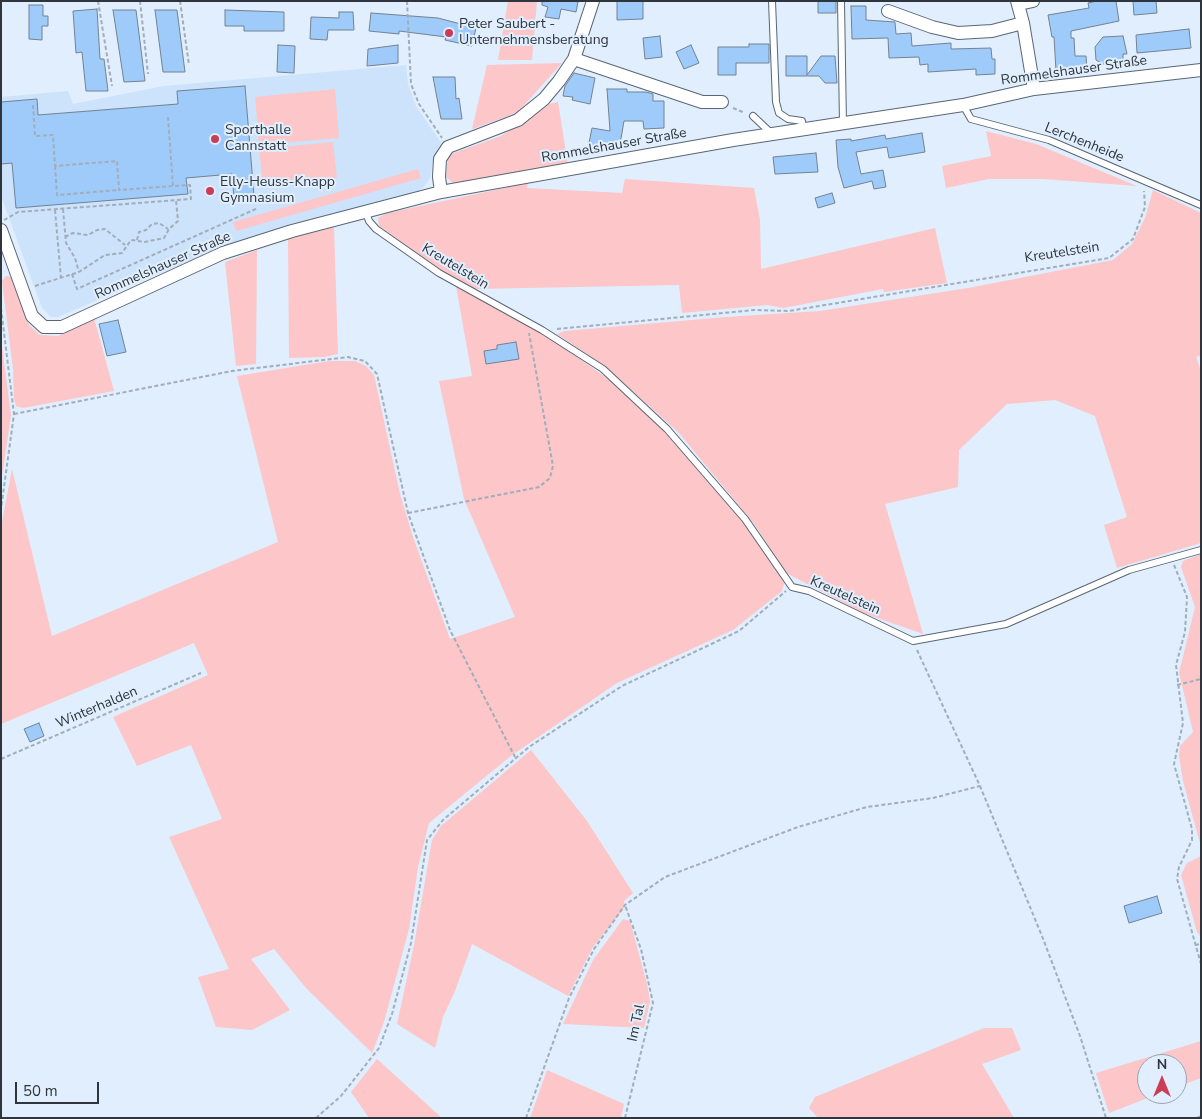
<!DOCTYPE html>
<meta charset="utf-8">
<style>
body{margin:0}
#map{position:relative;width:1202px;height:1119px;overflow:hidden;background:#e0eefd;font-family:"Nunito Sans",sans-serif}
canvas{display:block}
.frame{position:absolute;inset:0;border:2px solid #2e353c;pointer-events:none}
.north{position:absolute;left:1137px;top:1054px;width:50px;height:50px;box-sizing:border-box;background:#e0eefd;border:1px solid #99a4b0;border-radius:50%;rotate:0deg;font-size:14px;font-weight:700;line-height:20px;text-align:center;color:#2e353c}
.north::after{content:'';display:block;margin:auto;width:18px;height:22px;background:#cc3c55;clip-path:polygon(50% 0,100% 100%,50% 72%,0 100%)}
.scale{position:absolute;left:15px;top:1082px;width:84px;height:22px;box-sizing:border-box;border:2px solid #2e353c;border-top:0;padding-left:6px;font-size:15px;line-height:18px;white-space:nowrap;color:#2e353c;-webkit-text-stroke:4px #e0eefd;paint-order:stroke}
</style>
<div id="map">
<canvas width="1202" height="1119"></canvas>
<div class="frame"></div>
<div class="north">N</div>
<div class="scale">50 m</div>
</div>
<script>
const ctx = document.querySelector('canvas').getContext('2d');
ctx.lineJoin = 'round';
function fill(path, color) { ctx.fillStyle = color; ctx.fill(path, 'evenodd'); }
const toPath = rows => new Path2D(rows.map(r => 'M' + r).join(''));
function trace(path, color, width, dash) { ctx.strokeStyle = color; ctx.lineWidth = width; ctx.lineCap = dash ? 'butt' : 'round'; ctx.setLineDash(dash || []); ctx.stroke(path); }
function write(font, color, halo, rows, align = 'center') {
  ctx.font = font + ' "Nunito Sans",sans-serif'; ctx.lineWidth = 4; ctx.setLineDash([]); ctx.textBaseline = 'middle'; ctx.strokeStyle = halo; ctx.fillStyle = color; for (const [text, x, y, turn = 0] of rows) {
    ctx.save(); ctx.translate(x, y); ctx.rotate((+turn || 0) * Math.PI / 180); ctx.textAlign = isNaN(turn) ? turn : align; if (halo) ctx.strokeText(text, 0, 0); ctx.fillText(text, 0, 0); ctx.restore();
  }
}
fill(toPath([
 [406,65,408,84,416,106,442,144,434,157,430,178,423,188,416,193,291,224,222,247,58,317,51,317,42,308,1,196,1,97,68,91,73,104,164,86]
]), '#cce3fb');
fill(toPath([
 [508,1,537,1,532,60,498,60],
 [562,63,517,113,472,129,487,65],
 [335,89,339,138,259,145,255,97],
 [558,102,568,165,454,184,446,177,448,155,501,136,549,104],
 [986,131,1036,144,1137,186,1043,179,989,179,946,188,942,166,991,156],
 [333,142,337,178,263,186,259,149],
 [418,169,421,178,236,231,233,222],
 [625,179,754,188,760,220,761,269,935,228,947,283,884,292,883,289,783,308,767,305,682,313,679,285,474,289,445,274,379,226,378,218,387,213,528,183,527,188,622,193],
 [1153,190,1201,213,1201,355,1196,357,1201,371,1201,543,1117,568,1104,525,1127,517,1095,416,1055,400,1007,404,959,450,958,487,885,504,923,634,863,613,786,573,755,525,679,433,606,367,557,334,565,331,726,317,820,311,968,288,1113,260,1132,244,1145,218],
 [334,227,338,354,324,357,289,358,288,239],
 [257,250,256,364,236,366,225,262],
 [6,276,12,277,29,325,40,335,58,336,94,318,114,391,23,408,16,406,14,399,13,369,2,281],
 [456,286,556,342,608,379,650,415,748,528,785,579,782,591,733,630,617,683,512,755,429,823,418,867,409,929,384,1022,372,1053,306,988,274,949,251,959,290,1010,252,1030,216,1027,198,977,229,969,169,837,222,819,191,745,137,766,113,717,208,675,194,643,1,724,1,527,12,469,52,636,278,542,237,376,329,361,355,361,366,366,374,375,400,494,413,537,450,639,515,617,464,499,439,381,472,376],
 [1,339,11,415,1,483],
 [1201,554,1201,847,1183,781,1179,756,1180,746,1193,732,1179,673,1195,607,1181,567,1183,561],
 [531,750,587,821,633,893,624,901,625,906,622,911,593,947,568,996,472,944,455,991,443,1017,435,1048,397,1024,414,945,432,840,441,826],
 [1201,856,1201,937,1197,932,1181,875,1187,863],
 [623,919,630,921,647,984,650,1001,644,1028,563,1024,593,960],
 [984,1028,1012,1028,1021,1050,982,1064,1014,1118,818,1118,809,1108,815,1097],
 [1201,1041,1201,1078,1177,1087,1177,1064,1147,1064,1147,1094,1158,1094,1109,1113,1096,1073],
 [377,1059,442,1118,369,1118,351,1092],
 [547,1070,624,1104,621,1118,530,1118]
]), '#fdc6c8');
const building = toPath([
 [542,1,574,1,578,2,576,12,561,9,559,19,545,17,548,7,542,5,542,1],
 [617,1,643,1,643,19,617,20,617,1],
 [818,1,836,1,836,13,818,13,818,1],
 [1097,1,1116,1,1119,21,1071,31,1071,38,1074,38,1075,56,1086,56,1087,70,1056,71,1054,37,1052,37,1048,15,1089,8,1088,3,1097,1],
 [1133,1,1156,1,1157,13,1134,15,1133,1],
 [29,5,43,5,43,16,48,16,48,26,42,26,42,40,29,39,29,5],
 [851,6,866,6,866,20,895,22,896,34,911,33,912,46,951,43,951,49,991,48,992,59,995,59,995,74,976,75,976,69,928,72,928,64,920,65,919,57,889,58,888,38,852,39,851,6],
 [97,9,100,59,104,59,108,91,86,91,82,52,76,53,73,11,97,9],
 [113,10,136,10,145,81,124,82,113,10],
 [155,10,177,10,185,72,163,72,155,10],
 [225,10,284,12,284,31,244,31,244,26,225,26,225,10],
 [339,12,353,12,354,30,328,30,327,40,310,39,311,17,339,18,339,12],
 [371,13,438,18,476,28,472,46,445,40,446,37,399,31,399,34,369,31,371,13],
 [1189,29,1191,48,1137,53,1136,35,1189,29],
 [660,36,662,57,645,59,643,38,660,36],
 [1123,36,1127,54,1123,54,1123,63,1103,64,1096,60,1095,47,1103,37,1123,36],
 [749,44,769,44,769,63,736,63,736,75,718,75,718,47,749,47,749,44],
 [278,45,295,46,294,73,277,72,278,45],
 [398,45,398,63,367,66,368,49,398,45],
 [691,45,699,63,684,69,676,52,691,45],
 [786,56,807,56,807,75,821,56,835,56,837,83,825,83,819,76,786,76,786,56],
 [574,73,595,78,590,104,572,100,573,97,563,96,565,86,574,73],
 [433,77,455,77,456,99,459,98,462,119,441,119,433,77],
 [245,86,254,196,234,198,232,174,186,178,188,194,16,208,12,163,1,164,1,102,37,99,38,115,178,104,177,91,245,86],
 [607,89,627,89,627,92,646,92,653,94,653,101,664,101,664,128,644,129,643,121,624,121,619,150,598,146,597,150,588,148,592,128,610,131,607,89],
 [922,133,925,152,889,158,887,147,856,152,861,174,883,170,886,187,874,189,872,181,844,188,838,167,836,140,851,139,851,141,885,135,886,139,922,133],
 [816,153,818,172,775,174,773,157,816,153],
 [832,193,835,203,818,208,815,198,832,193],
 [118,320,126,352,107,356,99,324,118,320],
 [516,342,519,359,486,364,484,351,497,349,497,345,516,342],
 [39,723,44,736,30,742,24,729,39,723],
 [1157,896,1162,913,1129,923,1124,906,1157,896]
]);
fill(building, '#9fcbfa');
trace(building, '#738292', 1);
const lane = toPath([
 [772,1,776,102,779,113,788,119,802,121,803,130],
 [841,1,843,125],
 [963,105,971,119,1049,140,1201,205],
 [753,116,772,134],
 [366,212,369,221,376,229,439,273,542,330,603,369,667,429,745,519,792,587,809,591,913,641,1006,624,1129,570,1201,550]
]);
const street = toPath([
 [1017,1,1023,23,1034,89],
 [1019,4,1033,1],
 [888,11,932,27,958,33,992,31,1023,23],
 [574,59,702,102,722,102],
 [441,192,439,177,440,159,448,147,518,120,544,99,559,81,574,59,593,1],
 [1,230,32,316,44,327,62,327,223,253,292,231,441,192,733,140,963,105,1034,89,1201,70]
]);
trace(lane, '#586676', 8);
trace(street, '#586676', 14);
trace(toPath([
 [98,1,112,86],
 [140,1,148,74],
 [180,1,189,65],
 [407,1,411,84,419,104,442,138],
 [33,105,35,136,53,135,55,166,117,161,119,190,173,186],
 [733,108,745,113],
 [55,166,57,195,119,190],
 [63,209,66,243,75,258,79,272],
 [55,210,61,278],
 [4,220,18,212,191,199,190,185,173,186,168,117],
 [65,237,73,233,88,235,97,230,105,229,125,245],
 [137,240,139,232,146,230,152,224,159,223,168,229],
 [72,274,77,289,258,208],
 [35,286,79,272,105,255,122,253,131,240,145,242,164,238,169,229,178,221,176,200],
 [1,308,14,414,1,509],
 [557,329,754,310,789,311,1109,258,1133,239,1145,207,1144,191],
 [14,414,232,371,348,357,365,361,377,374,408,513,450,630,515,757],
 [408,513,539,487,550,478,553,466,529,333],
 [1174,565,1187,597,1185,632,1176,665,1183,723,1174,764,1192,829,1192,840,1179,867,1177,879,1201,964],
 [917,650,980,786,1042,936,1080,1036,1106,1118],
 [1177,685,1201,679],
 [1,759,201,673],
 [1195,945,1201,944],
 [316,1118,341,1096,379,1048,392,1014,411,943,427,840,443,820,529,747,622,686,739,631,786,591],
 [526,1118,569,998,594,949,625,905,665,877,798,827,867,807,933,798,980,786],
 [625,1118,653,1003,641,949,625,905],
 [1197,1118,1201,1116]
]), '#a2adba', 2, [4, 2.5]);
trace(lane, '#fff', 6);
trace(street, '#fff', 12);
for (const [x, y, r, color] of [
 [449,33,5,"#cc3c55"],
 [215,139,5,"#cc3c55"],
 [210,191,5,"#cc3c55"]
]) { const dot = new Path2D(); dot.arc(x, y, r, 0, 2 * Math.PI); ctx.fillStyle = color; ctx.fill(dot); trace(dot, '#e0eefd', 2); }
write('14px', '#2e353c', '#e0eefd', [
 ["Peter Saubert -",459,25],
 ["Unternehmensberatung",459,41],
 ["Sporthalle",225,131],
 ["Cannstatt",225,147],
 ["Elly-Heuss-Knapp",220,183],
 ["Gymnasium",220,199]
], 'left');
write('14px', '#2e353c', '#e0eefd', [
 ["Rommelshauser Straße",1074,71,-8],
 ["Lerchenheide",1084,143,22],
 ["Rommelshauser Straße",614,146,-10],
 ["Kreutelstein",1062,253,-9],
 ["Rommelshauser Straße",163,266,-24],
 ["Kreutelstein",455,267,31],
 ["Kreutelstein",845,596,24],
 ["Winterhalden",97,708,-23],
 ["Im Tal",637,1023,-78]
]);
</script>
